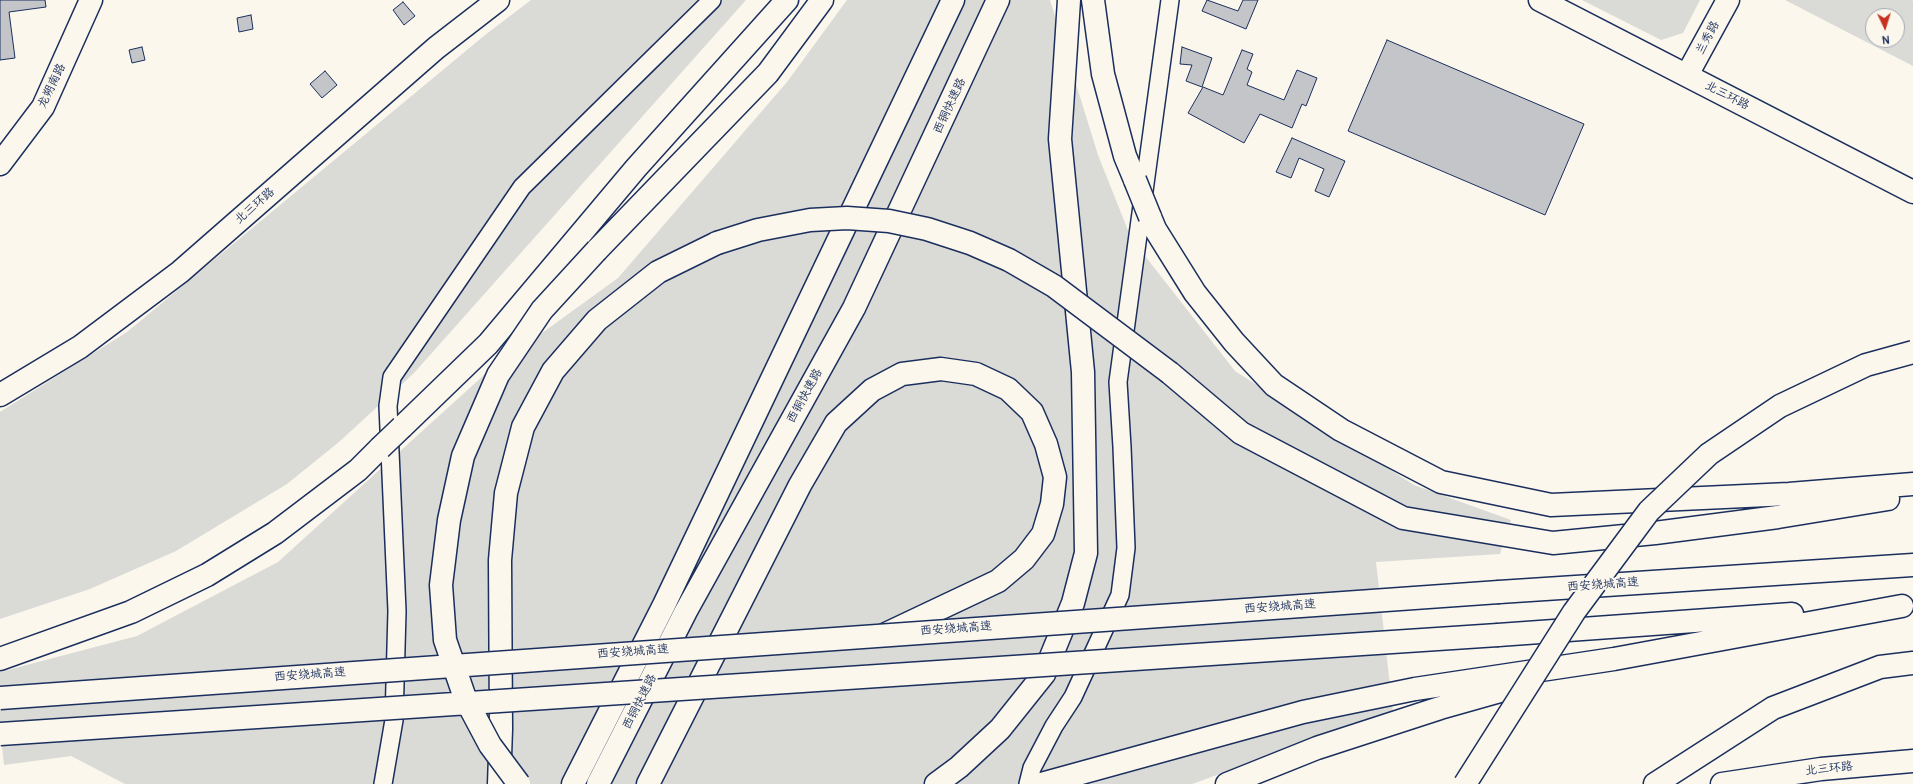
<!DOCTYPE html>
<meta charset="utf-8">
<style>
body{margin:0}
#map{position:relative;width:1913px;height:784px;overflow:hidden;background:#fbf7ec;font-family:Pangolin,sans-serif}
canvas{display:block}
.north{position:absolute;left:1865px;top:8px;width:40px;height:40px;box-sizing:border-box;background:#fbf7ec;border:1px solid #a1a7b3;border-radius:50%;rotate:176deg;font-size:11px;font-weight:700;line-height:16px;text-align:center;color:#1b2f5e}
.north::after{content:'';display:block;margin:auto;width:14px;height:18px;background:#c8321e;clip-path:polygon(50% 0,100% 100%,50% 72%,0 100%)}
</style>
<div id="map">
<canvas width="1913" height="784"></canvas>
<div class="north">N</div>
</div>
<script>
const ctx = document.querySelector('canvas').getContext('2d');
ctx.lineJoin = 'round';
function fill(path, color) { ctx.fillStyle = color; ctx.fill(path, 'evenodd'); }
const toPath = rows => new Path2D(rows.map(r => 'M' + r).join(''));
function trace(path, color, width, dash) { ctx.strokeStyle = color; ctx.lineWidth = width; ctx.lineCap = dash ? 'butt' : 'round'; ctx.setLineDash(dash || []); ctx.stroke(path); }
function write(font, color, halo, rows, align = 'center') {
  ctx.font = font + ' Pangolin,"LXGW WenKai TC",sans-serif'; ctx.lineWidth = 4; ctx.setLineDash([]); ctx.textBaseline = 'middle'; ctx.strokeStyle = halo; ctx.fillStyle = color; for (const [text, x, y, turn = 0] of rows) {
    ctx.save(); ctx.translate(x, y); ctx.rotate((+turn || 0) * Math.PI / 180); ctx.textAlign = isNaN(turn) ? turn : align; if (halo) ctx.strokeText(text, 0, 0); ctx.fillText(text, 0, 0); ctx.restore();
  }
}
fill(toPath([
 [531,0,746,0,414,373,339,442,287,484,176,551,90,589,0,619,0,412,127,332,485,35],
 [847,0,1050,0,1098,155,1131,238,1235,371,1414,485,1511,520,1500,554,1376,562,1393,712,1192,784,125,784,71,756,4,765,0,727,0,672,137,636,278,562,484,375,618,278,787,82],
 [1582,0,1700,0,1683,33,1661,40],
 [1785,0,1912,0,1913,1,1913,66],
 [1873,16,1897,16,1897,40,1873,40]
]), '#dadad7');
const building = toPath([
 [0,0,45,0,46,7,9,12,15,58,0,60,0,0],
 [1207,0,1238,11,1243,0,1258,0,1246,29,1202,11,1207,0],
 [403,2,415,16,404,25,393,10,403,2],
 [251,15,253,29,239,32,237,18,251,15],
 [1387,40,1584,124,1545,215,1348,131,1387,40],
 [142,47,145,60,132,63,129,50,142,47],
 [1182,47,1212,58,1202,87,1186,81,1192,65,1180,64,1182,47],
 [1242,50,1253,54,1247,69,1252,72,1247,85,1284,100,1297,70,1317,78,1306,106,1302,104,1292,128,1260,114,1244,143,1188,113,1203,87,1223,95,1242,50],
 [325,71,337,85,322,98,310,84,325,71],
 [1292,138,1345,161,1329,197,1315,191,1324,169,1299,158,1291,178,1276,172,1292,138]
]);
fill(building, '#c3c5c9');
trace(building, '#1b2f5e', 1);
const street = toPath([
 [383,784,394,720,397,611,388,406,392,377,522,187,712,0],
 [1028,784,1032,768,1054,726,1073,697,1120,595,1126,548,1122,447,1118,382,1170,0]
]);
const secondary = toPath([
 [1687,75,1728,0],
 [0,164,43,107,91,0]
]);
const highway = toPath([
 [1093,0,1103,74,1125,156,1135,180],
 [1540,0,1913,192],
 [1150,217,1155,229,1195,293,1234,342,1274,385,1341,430,1441,482,1551,505,1789,494,1913,484],
 [597,250,768,73,822,0],
 [1170,373,1241,433,1403,518,1553,543,1655,533,1778,517,1888,499],
 [0,395,80,347,180,272,436,48,498,0],
 [402,427,488,344,636,168,787,0],
 [1499,592,1913,565],
 [1498,635,1792,614],
 [0,659,131,612,207,575,275,533,358,470,380,448],
 [499,784,501,729,500,560,506,493,523,427,553,371,597,320,658,272,717,243],
 [573,784,664,605,953,0],
 [598,784,686,611,854,308,998,0],
 [648,784,800,485,836,423,872,390,902,374,941,369,976,374,1008,389,1032,412,1046,444,1055,477,1052,504,1043,534,1024,559,998,581,886,634],
 [936,784,959,767,1000,729,1044,674,1073,603,1086,553,1083,372,1060,139,1069,0],
 [1041,784,1303,712,1415,689,1614,659,1902,606],
 [1227,784,1317,748,1440,708,1525,684],
 [1655,784,1773,708,1880,667,1913,663],
 [1722,784,1821,769,1913,761]
]);
trace(street, '#1b2f5e', 20);
trace(secondary, '#1b2f5e', 25);
trace(highway, '#1b2f5e', 25);
trace(street, '#fbf7ec', 17);
trace(secondary, '#fbf7ec', 22);
trace(highway, '#fbf7ec', 22);
const highwayBridge = toPath([
 [1135,180,1150,217],
 [717,243,758,230,810,220,847,218,889,221,927,229,970,243,1009,260,1054,286,1170,373],
 [380,448,402,427],
 [0,698,1499,592],
 [0,734,1498,635],
 [519,784,490,745,465,698,445,640,441,585,449,520,463,456,498,375,542,310,597,250],
 [1465,784,1574,612,1649,511,1709,454,1780,406,1866,365,1913,352]
]);
trace(highwayBridge, '#1b2f5e', 25, []);
trace(highwayBridge, '#fbf7ec', 22);
write('12px', '#1b2f5e', '#fbf7ec', [
 ["兰秀路",1708,38,-62],
 ["龙朔南路",52,86,-64],
 ["北三环路",1727,96,27],
 ["西铜快速路",950,106,-65],
 ["北三环路",255,206,-41],
 ["西铜快速路",805,396,-61],
 ["西安绕城高速",1603,585,-4],
 ["西安绕城高速",1280,607,-4],
 ["西安绕城高速",956,629,-4],
 ["西安绕城高速",633,652,-4],
 ["西安绕城高速",310,675,-4],
 ["西铜快速路",640,702,-63],
 ["北三环路",1829,769,-6]
]);
</script>
